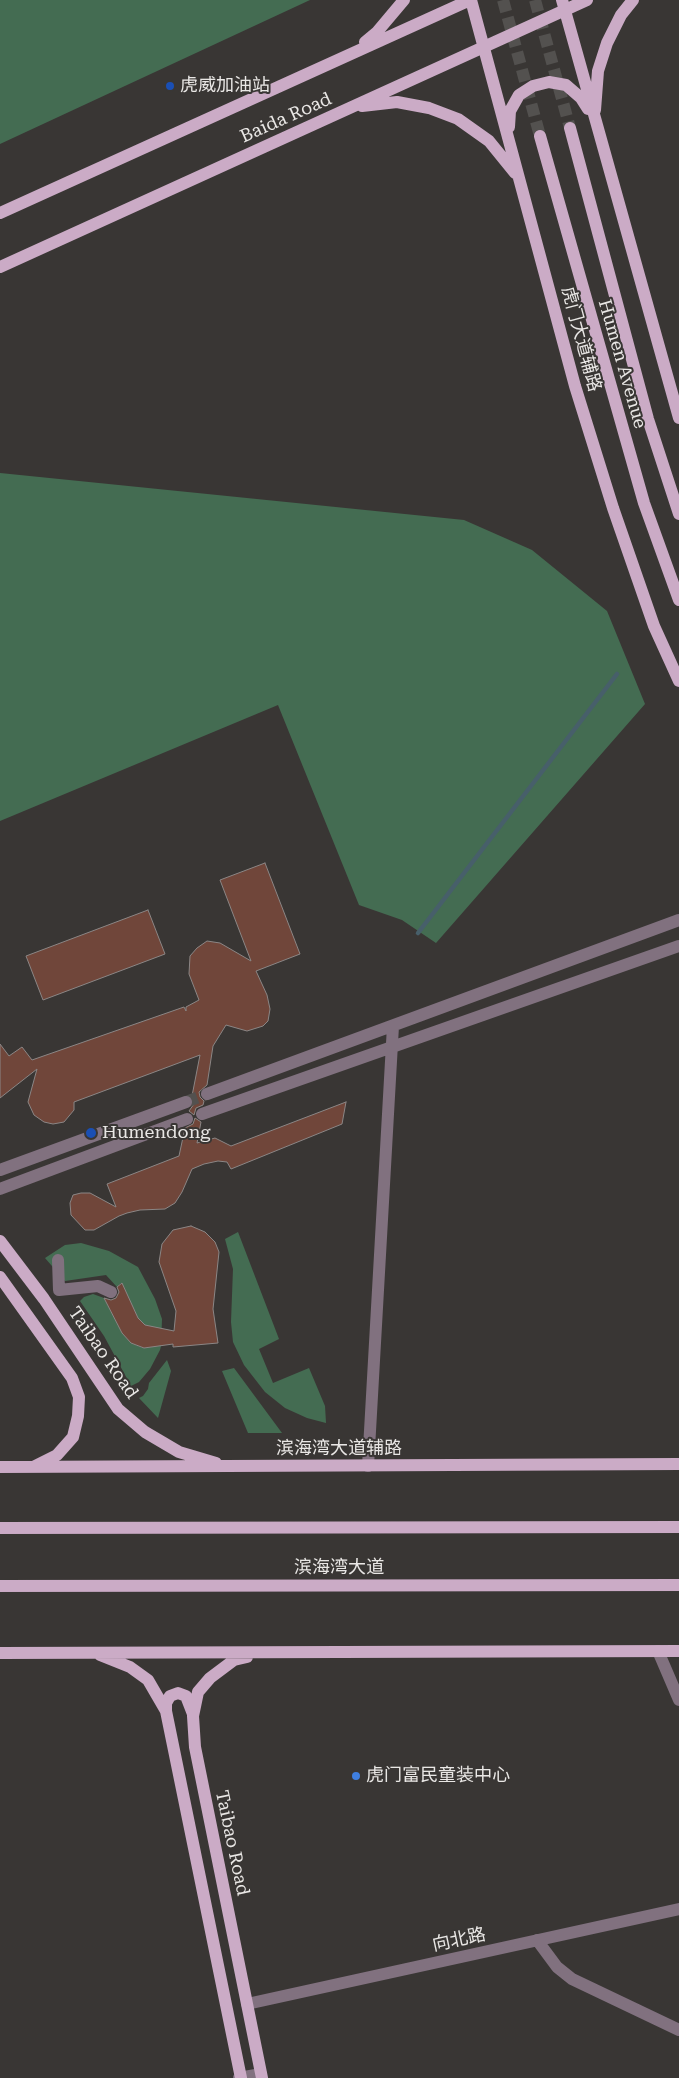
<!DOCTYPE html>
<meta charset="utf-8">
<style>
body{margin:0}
canvas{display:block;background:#393634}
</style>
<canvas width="679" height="2078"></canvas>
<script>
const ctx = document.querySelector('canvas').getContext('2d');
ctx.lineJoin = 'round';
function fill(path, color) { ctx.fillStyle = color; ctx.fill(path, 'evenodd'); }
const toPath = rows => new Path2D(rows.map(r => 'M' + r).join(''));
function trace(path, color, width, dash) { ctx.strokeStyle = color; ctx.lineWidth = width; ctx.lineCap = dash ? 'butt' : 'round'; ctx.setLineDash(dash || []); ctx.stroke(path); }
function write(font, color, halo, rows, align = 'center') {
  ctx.font = font + ' "Roboto Serif","Noto Sans SC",serif'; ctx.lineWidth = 4; ctx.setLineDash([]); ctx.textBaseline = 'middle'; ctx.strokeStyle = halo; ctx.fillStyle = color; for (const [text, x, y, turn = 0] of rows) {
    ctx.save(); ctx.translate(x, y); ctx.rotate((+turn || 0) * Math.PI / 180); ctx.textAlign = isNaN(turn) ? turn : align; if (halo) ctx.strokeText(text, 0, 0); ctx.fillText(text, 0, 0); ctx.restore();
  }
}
fill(toPath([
 [0,0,310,0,0,144],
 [0,473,464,520,532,550,607,611,645,704,436,943,402,920,359,905,278,705,0,821],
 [238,1232,279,1339,259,1349,273,1383,309,1368,325,1406,326,1423,307,1418,285,1408,265,1392,244,1365,233,1342,231,1322,233,1269,225,1239],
 [81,1243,109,1251,138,1267,155,1299,162,1319,161,1346,160,1350,150,1369,139,1382,131,1386,104,1336,80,1301,84,1297,93,1294,104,1298,122,1333,131,1343,143,1348,160,1346,138,1318,121,1283,117,1287,106,1275,65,1281,45,1258,65,1245],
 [167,1360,171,1371,158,1418,139,1398,143,1396,148,1389,149,1383],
 [234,1368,282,1433,248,1433,222,1371]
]), '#446c52');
trace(toPath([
 [418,933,617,674]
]), '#475f6a', 4.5);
const building = toPath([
 [265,863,300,954,256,971,267,995,270,1009,268,1021,263,1026,247,1031,226,1025,213,1046,207,1085,199,1092,200,1097,204,1101,203,1105,196,1108,194,1115,189,1111,194,1104,192,1096,200,1055,74,1102,74,1110,64,1122,53,1124,44,1122,34,1115,28,1102,37,1069,0,1098,0,1044,9,1056,22,1047,32,1060,184,1007,186,1011,186,1007,199,1000,189,974,190,956,197,948,207,941,220,943,251,961,220,880,265,863],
 [148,910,165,954,43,1000,26,956,148,910],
 [346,1102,342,1124,231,1169,227,1162,218,1161,204,1164,192,1169,182,1192,175,1203,165,1209,140,1210,127,1213,119,1216,94,1230,85,1230,71,1215,70,1203,73,1195,81,1193,90,1193,116,1207,107,1184,179,1156,185,1128,193,1124,195,1118,201,1122,197,1143,215,1138,231,1146,346,1102],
 [191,1226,205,1232,215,1242,219,1252,213,1309,218,1343,173,1347,173,1344,144,1348,131,1343,122,1333,104,1298,111,1300,116,1298,119,1292,117,1287,122,1283,138,1318,145,1325,174,1331,176,1311,159,1262,162,1244,173,1230,191,1226]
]);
fill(building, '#70463a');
trace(building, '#8b8685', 1);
trace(toPath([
 [186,1102,207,1094]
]), '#53514f', 12, [12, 6]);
trace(toPath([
 [503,0,540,136],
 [535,0,570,128]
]), '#53514f', 12, [12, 6]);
trace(toPath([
 [207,1094,679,920],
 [202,1114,679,946],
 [0,1170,186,1102],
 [0,1189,187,1119],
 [58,1260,59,1290,98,1286,111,1292],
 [368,1466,393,1026],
 [658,1651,679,1700],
 [537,1940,557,1967,572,1979,679,2030],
 [247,2004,679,1909],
 [239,2078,261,2074]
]), '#81717f', 12);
trace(toPath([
 [471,0,575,386,613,508,654,626,679,681],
 [562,0,679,418],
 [365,42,377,32,404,0],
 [362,106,397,102,429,108,458,119,489,141,515,173],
 [595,110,598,71,607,43,621,15,633,0],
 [509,127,510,111,519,95,533,86,549,82,566,85,581,98,588,109],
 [570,128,648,419,679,514],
 [540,136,644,503,679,600],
 [0,213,470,0],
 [0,267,587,0],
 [0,1241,44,1299,118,1409,145,1432,179,1452,216,1463],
 [0,1277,72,1378,79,1397,78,1416,73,1437,57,1455,35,1466],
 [0,1467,679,1464],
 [0,1528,679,1527],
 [0,1586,679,1585],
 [0,1653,679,1651],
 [100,1655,130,1667,148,1680,166,1711,241,2078],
 [247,1657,234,1660,210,1678,198,1692,193,1716,195,1747,262,2078],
 [166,1711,166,1703,170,1696,178,1693,186,1696,193,1714]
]), '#cbabc6', 12);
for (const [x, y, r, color] of [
 [170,86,5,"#1a4fb4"],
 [91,1133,6,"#1a4fb4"],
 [356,1776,5,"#3f7fe0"]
]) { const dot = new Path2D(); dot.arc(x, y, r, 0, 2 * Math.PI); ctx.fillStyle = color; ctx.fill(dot); trace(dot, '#393634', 2); }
write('18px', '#e9e7e5', '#393634', [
 ["虎威加油站",180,86],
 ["Humendong",102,1133],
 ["虎门富民童装中心",366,1776]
], 'left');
write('18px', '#e9e7e5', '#393634', [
 ["Baida Road",286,118,-24],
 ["虎门大道辅路",581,339,75],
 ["Humen Avenue",622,364,74],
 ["Taibao Road",103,1353,55],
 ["滨海湾大道辅路",339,1449],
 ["滨海湾大道",339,1568],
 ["Taibao Road",232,1843,78],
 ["向北路",459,1940,-12]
]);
</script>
